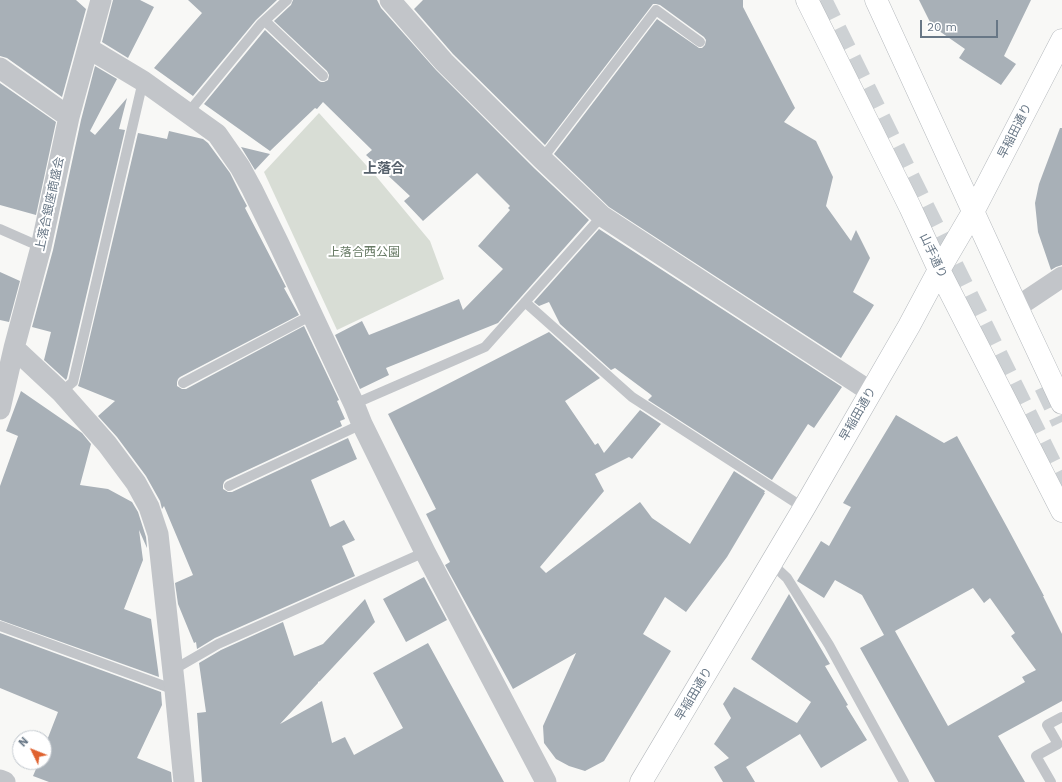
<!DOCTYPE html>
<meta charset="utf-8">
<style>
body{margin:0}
#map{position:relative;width:1062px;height:782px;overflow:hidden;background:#f8f8f6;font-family:"Work Sans",sans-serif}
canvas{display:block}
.north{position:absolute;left:12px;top:730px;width:40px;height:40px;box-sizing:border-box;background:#fff;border:1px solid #c3c9cf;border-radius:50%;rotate:313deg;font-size:11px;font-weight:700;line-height:16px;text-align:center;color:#687786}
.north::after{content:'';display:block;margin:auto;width:14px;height:18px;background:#df622f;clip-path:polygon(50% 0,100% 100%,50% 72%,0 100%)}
.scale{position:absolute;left:920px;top:20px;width:78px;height:18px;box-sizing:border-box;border:2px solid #687786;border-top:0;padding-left:5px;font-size:12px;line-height:14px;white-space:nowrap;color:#687786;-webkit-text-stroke:3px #fff;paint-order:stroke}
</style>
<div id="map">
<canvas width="1062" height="782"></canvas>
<div class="north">N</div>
<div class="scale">20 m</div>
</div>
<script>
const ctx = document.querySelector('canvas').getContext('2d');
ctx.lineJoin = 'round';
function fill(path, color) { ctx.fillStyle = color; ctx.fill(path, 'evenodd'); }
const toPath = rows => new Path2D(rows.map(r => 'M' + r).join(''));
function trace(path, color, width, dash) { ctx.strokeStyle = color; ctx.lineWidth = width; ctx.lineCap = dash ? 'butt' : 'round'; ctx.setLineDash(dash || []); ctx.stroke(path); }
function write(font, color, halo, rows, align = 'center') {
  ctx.font = font + ' "Work Sans","Noto Sans JP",sans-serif'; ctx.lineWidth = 4; ctx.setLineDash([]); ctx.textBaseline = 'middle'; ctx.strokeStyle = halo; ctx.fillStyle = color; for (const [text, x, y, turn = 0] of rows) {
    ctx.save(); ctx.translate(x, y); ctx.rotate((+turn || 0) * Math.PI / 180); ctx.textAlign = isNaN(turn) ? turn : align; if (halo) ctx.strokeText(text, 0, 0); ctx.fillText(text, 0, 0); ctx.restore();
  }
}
fill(toPath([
 [319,113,375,175,430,241,444,279,337,330,264,172]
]), '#d8ddd5');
fill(toPath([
 [0,0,76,0,86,9,62,97,7,58,0,56],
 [113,0,140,0,154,7,128,58,102,42],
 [188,0,277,0,256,20,193,96,154,68,202,13],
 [293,0,377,0,381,8,436,70,534,168,589,220,498,323,386,368,389,375,360,389,335,335,362,321,369,335,459,299,463,310,503,269,478,246,510,210,508,208,510,206,477,173,423,221,404,201,410,196,366,155,372,150,323,102,317,109,315,108,270,151,204,104,265,30,319,81,321,82,324,82,328,80,329,75,327,71,274,21,291,5],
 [423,0,743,0,743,7,795,108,784,122,816,141,833,177,826,206,851,241,856,230,870,258,853,292,874,305,841,358,609,207,554,154,657,19,699,48,702,48,705,45,706,40,704,37,660,5,656,4,653,4,545,145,453,54,414,9],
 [919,0,1031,0,1004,56,1016,64,1001,85,959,58,965,49,932,26],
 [95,66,117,79,90,131,95,135,127,98,119,129,125,130,67,378,66,380,44,360,51,332,32,327,53,250,81,120],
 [0,83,56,122,36,215,0,205],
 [1060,128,1062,128,1062,265,1056,267,1051,270,1038,232,1035,203,1039,184],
 [169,131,203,139,208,143,230,173,241,195,247,206,245,208,286,287,284,288,299,315,180,377,178,379,177,382,177,386,182,389,186,389,304,326,339,400,337,401,345,419,340,421,342,426,226,480,224,482,223,485,223,489,228,492,232,492,348,438,357,459,311,480,330,527,344,520,355,540,342,546,355,576,215,638,197,649,196,642,194,643,178,604,175,583,193,575,164,506,162,509,160,501,146,476,117,437,98,416,115,401,78,386,79,383,138,133,167,139],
 [241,147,270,154,255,170],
 [599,229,842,387,814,428,808,424,772,480,648,400,652,396,650,394,615,368,611,370,560,324,549,302,539,306,534,302],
 [0,272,20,281,9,322,0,320],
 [549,332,600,378,565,401,595,445,598,443,604,453,640,410,661,424,632,459,629,457,595,474,604,491,540,567,546,573,640,502,652,518,690,544,734,471,765,491,764,493,765,493,727,557,686,612,665,597,643,634,671,651,604,761,585,771,569,766,556,759,544,743,543,726,576,653,513,689,445,565,450,562,426,514,436,509,388,414,436,390],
 [21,391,82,433,91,444,80,485,108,489,132,502,138,512,146,537,147,547,147,548,139,530,143,560,124,609,151,619,159,677,0,620,0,486,18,436,6,431],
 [896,415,944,443,957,436,1007,527,1044,596,1043,596,1062,634,1062,701,998,736,1025,782,935,782,860,648,884,635,862,595,835,580,824,598,797,581,821,541,829,546,851,507,843,503],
 [973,588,984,603,990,598,1015,633,1011,636,1036,670,1022,677,1025,682,948,726,895,631],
 [424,577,447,620,406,642,383,599],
 [789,594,830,664,825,666,848,705,846,706,867,740,821,768,800,734,746,767,755,782,723,782,714,767,729,758,714,744,731,718,723,704,734,687,797,723,811,702,751,659],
 [365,599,375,622,320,681,318,682,318,683,280,724,322,701,332,743,345,737,354,755,403,728,373,673,428,643,504,782,202,782,197,713,206,712,199,663,221,650,283,622,294,656,323,644],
 [0,633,161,692,162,705,137,758,171,772,172,782,49,782,33,776,39,762,44,762,44,748,58,712,0,688]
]), '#a8b0b7');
trace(toPath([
 [821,0,1062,487],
 [1045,386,1062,422]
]), '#cdd1d4', 22, [22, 11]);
const primary = toPath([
 [807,0,910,207,939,270,1062,511],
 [876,0,1017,307,1062,403],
 [641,782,804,508,909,326,939,270,973,212,1062,40]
]);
trace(primary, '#b5b9bd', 23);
trace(toPath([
 [265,21,323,76],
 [188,113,261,24,287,0],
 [542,159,656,10,700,42],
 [0,229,41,247],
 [525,302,632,397,804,508],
 [183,383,312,315],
 [61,392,73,382,143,81],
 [354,404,485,347,602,216],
 [229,486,362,424],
 [771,563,787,578,829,645,904,782],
 [0,626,175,690],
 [173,670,218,644,425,552],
 [1051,782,1036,756,1058,744,1047,725,1062,717]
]), '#c2c5c9', 10);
trace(toPath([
 [390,0,444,62,542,159,602,216,871,392],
 [88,48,143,81,217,134,240,167,252,189,279,244,354,404,362,424,425,552,546,782],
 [0,68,69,117],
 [1017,307,1062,277],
 [14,348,61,392,107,444,136,483,149,507,158,534,175,690,184,782],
 [0,409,14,348,41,247,69,117,101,0],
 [0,780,5,782]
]), '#c2c5c9', 21);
trace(primary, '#fff', 22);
write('12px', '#687786', '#fff', [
 ["早稲田通り",1015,131,-63],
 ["上落合銀座商盛会",50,204,-78],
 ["山手通り",933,256,65],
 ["早稲田通り",858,414,-60],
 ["早稲田通り",694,694,-59]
]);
write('12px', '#667963', '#fff', [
 ["上落合西公園",364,252]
]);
write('bold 14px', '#56616c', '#fff', [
 ["上落合",384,169]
]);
</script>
